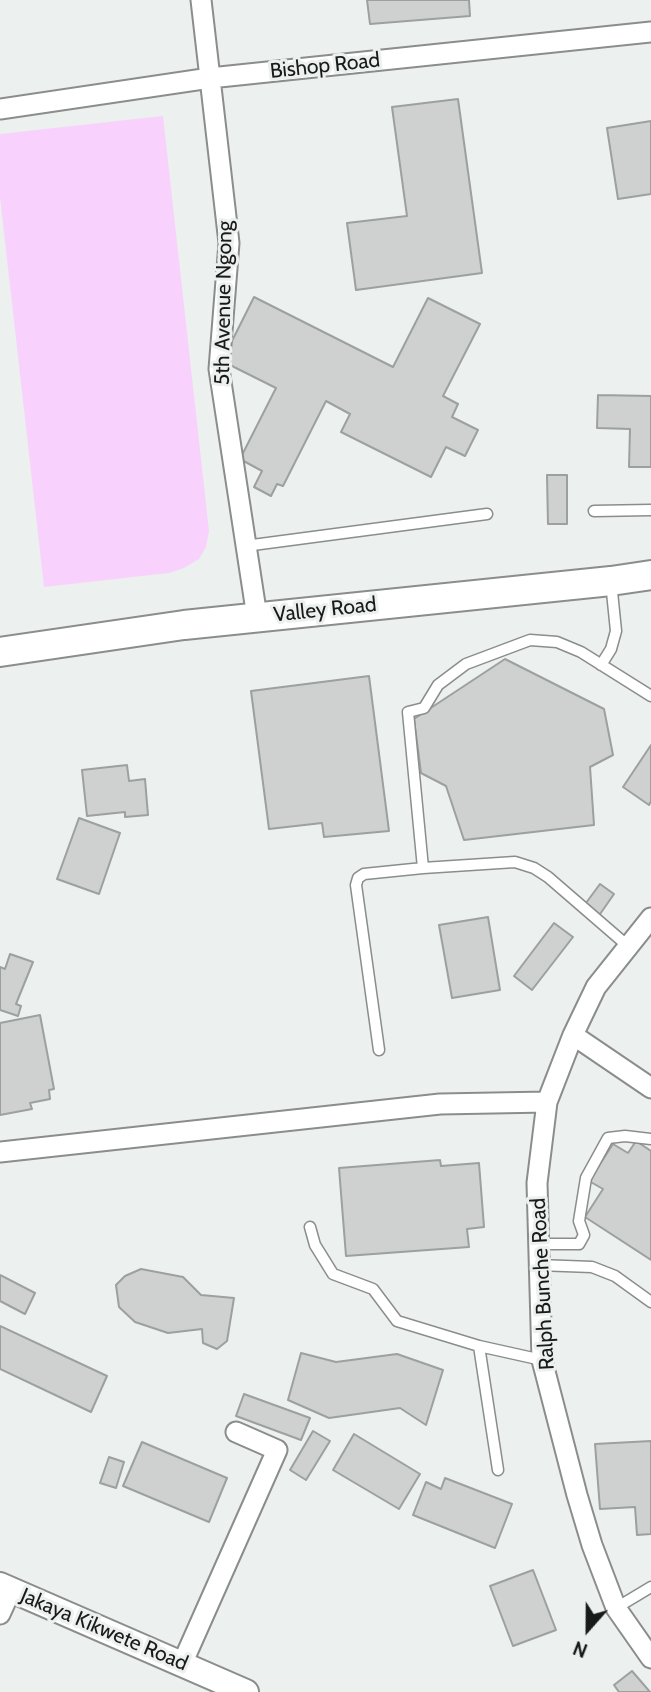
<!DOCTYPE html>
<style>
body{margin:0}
#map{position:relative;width:651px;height:1692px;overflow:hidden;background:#ecf0ef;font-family:Cabin,sans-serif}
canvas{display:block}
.north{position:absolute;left:553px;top:1594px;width:70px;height:70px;-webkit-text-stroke:5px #ecf0ef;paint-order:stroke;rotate:201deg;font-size:19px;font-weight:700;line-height:28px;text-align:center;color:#191b1a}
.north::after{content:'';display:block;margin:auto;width:24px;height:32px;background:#191b1a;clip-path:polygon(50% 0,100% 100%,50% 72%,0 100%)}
</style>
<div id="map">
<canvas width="651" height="1692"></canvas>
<div class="north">N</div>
</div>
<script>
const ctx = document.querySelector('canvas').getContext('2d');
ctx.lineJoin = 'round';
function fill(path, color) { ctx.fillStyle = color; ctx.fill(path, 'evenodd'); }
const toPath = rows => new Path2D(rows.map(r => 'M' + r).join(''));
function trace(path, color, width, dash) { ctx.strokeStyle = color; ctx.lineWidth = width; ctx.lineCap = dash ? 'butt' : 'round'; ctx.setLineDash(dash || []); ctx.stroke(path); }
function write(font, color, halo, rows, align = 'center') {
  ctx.font = font + ' Cabin,sans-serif'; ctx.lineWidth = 6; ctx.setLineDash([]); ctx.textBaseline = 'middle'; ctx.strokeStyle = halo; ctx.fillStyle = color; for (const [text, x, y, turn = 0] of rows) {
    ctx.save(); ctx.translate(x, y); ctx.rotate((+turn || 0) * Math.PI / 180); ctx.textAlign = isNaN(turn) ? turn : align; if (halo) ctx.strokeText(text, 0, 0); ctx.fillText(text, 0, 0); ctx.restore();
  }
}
fill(toPath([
 [163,116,209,531,206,547,199,559,184,568,169,573,44,587,0,197,0,134]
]), '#f8d2fc');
const building = toPath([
 [367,0,469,0,470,16,370,24,367,0],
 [458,99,482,273,356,290,347,223,407,216,392,107,458,99],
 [651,121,651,194,618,199,607,128,651,121],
 [254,297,393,367,428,298,480,324,443,396,458,404,452,417,478,430,465,456,446,447,431,477,341,432,350,414,326,401,283,486,277,484,271,496,254,487,262,471,240,459,276,388,222,361,254,297],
 [598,395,651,396,651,467,629,467,630,429,597,428,598,395],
 [547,475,567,475,567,524,548,524,547,475],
 [505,659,604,709,613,755,590,767,594,825,464,840,446,786,421,773,414,719,505,659],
 [369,676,389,831,324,837,322,823,269,829,251,691,369,676],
 [651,745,651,801,649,805,623,787,651,745],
 [127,765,129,781,145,779,148,815,125,817,125,812,87,816,82,770,127,765],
 [79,818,120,833,99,894,57,879,79,818],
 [600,884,614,894,598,917,583,907,600,884],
 [488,917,500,990,452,998,439,925,488,917],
 [554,923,573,937,532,990,514,976,554,923],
 [10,954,33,962,16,1004,21,1006,18,1016,0,1010,0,967,5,969,10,954],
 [40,1015,54,1089,49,1090,50,1099,30,1103,32,1109,0,1115,0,1023,40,1015],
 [636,1141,651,1151,651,1260,585,1217,603,1189,589,1181,613,1144,628,1153,636,1141],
 [440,1160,441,1166,479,1163,484,1227,467,1229,469,1247,346,1256,339,1168,440,1160],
 [141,1269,183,1277,201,1295,234,1298,227,1341,217,1349,203,1343,202,1329,168,1333,135,1322,119,1307,116,1285,125,1276,141,1269],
 [0,1275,35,1293,25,1314,0,1301,0,1275],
 [0,1326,107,1376,91,1412,0,1369,0,1326],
 [301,1353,336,1362,397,1354,443,1370,426,1425,400,1408,329,1418,288,1400,301,1353],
 [244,1394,310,1418,301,1440,236,1416,244,1394],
 [313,1431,330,1441,306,1480,290,1470,313,1431],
 [354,1434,420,1474,399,1509,333,1470,354,1434],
 [651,1441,651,1534,637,1535,635,1507,600,1509,595,1444,651,1441],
 [142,1442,227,1478,209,1522,123,1486,142,1442],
 [109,1457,124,1462,116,1488,100,1483,109,1457],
 [445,1478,512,1504,495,1548,413,1515,426,1482,441,1489,445,1478],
 [533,1570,556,1630,513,1646,490,1586,533,1570],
 [632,1671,650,1692,619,1692,614,1685,632,1671]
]);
fill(building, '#ced1d0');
trace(building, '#9ca09f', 2);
const service = toPath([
 [594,511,651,510],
 [245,546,487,514],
 [601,665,611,649,616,631,611,582],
 [629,947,548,877,534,868,515,862,423,868,408,712,424,708,438,685,466,664,530,640,557,642,581,652,651,696],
 [379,1050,356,885,358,878,364,874,423,868],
 [310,1227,315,1245,333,1274,373,1289,397,1321,479,1346,542,1360],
 [539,1244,579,1244,584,1235,579,1221,586,1178,608,1138,625,1136,651,1139],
 [538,1265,592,1267,615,1276,651,1302],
 [479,1346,498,1470],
 [616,1608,651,1587]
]);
const minor = toPath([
 [201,0,229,243,219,369,257,617],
 [0,109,210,78,651,32],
 [651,918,596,987,573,1035,547,1102,537,1183,542,1360,577,1495,592,1545,616,1608,651,1658],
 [573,1035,651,1088],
 [0,1152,440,1104,547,1102],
 [0,1614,11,1590],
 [182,1664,277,1450,236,1432]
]);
const tertiary = toPath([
 [0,1585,246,1692]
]);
const secondary = toPath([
 [0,652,184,625,611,581,651,575]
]);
trace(service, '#8a8d8c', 13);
trace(minor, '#8a8d8c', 23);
trace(tertiary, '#8a8d8c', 28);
trace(secondary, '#8a8d8c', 32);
trace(service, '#fff', 10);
trace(minor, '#fff', 19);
trace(tertiary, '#fff', 24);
trace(secondary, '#fff', 28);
write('21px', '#191b1a', '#ecf0ef', [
 ["Bishop Road",325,66,-6],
 ["5th Avenue Ngong",224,303,-89],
 ["Valley Road",325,610,-6],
 ["Ralph Bunche Road",543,1284,-93],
 ["Jakaya Kikwete Road",104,1630,23]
]);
</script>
